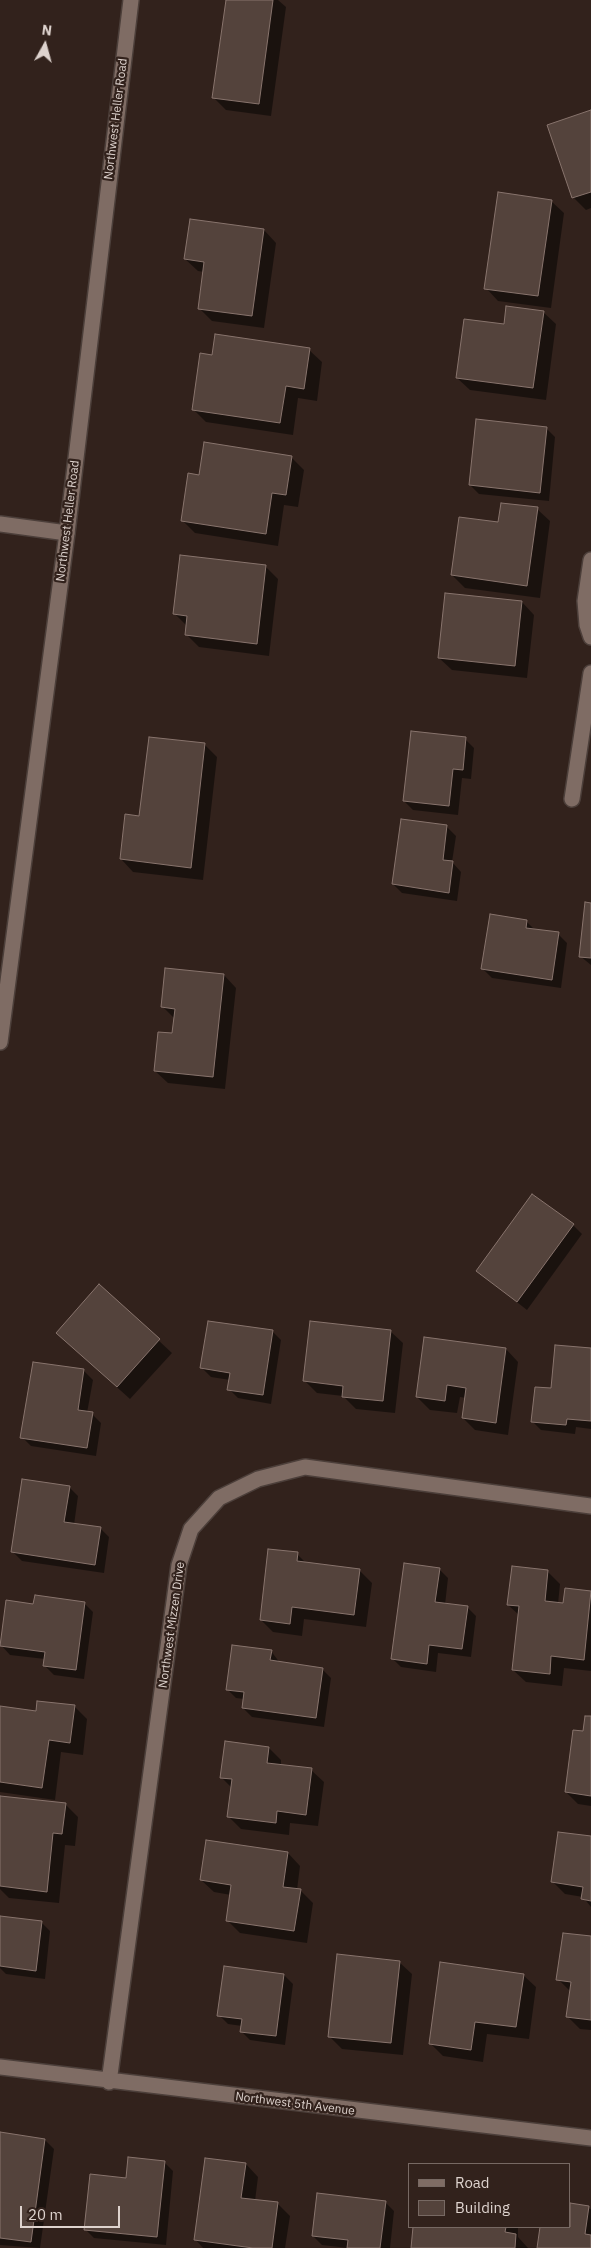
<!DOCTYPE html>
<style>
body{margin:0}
#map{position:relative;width:591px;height:2248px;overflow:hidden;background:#32221c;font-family:"IBM Plex Sans",sans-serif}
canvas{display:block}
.legend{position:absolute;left:408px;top:2163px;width:162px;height:65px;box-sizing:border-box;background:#32221c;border:1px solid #776963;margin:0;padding:6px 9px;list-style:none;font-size:15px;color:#ded3ce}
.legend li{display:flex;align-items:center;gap:10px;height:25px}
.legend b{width:25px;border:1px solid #776963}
.north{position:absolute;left:20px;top:20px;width:50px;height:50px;-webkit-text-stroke:4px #32221c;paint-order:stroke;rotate:7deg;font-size:14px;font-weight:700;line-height:20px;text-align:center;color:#ded3ce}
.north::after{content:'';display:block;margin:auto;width:18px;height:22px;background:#ded3ce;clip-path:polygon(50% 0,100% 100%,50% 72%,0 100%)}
.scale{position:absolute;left:20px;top:2206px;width:100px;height:22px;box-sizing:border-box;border:2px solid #ded3ce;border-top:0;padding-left:6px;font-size:15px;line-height:18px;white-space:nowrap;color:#ded3ce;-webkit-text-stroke:4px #32221c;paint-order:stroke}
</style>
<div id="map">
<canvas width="591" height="2248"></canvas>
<ul class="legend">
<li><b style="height:6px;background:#7f6c64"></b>Road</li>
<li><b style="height:14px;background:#54433c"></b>Building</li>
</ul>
<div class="north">N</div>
<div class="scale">20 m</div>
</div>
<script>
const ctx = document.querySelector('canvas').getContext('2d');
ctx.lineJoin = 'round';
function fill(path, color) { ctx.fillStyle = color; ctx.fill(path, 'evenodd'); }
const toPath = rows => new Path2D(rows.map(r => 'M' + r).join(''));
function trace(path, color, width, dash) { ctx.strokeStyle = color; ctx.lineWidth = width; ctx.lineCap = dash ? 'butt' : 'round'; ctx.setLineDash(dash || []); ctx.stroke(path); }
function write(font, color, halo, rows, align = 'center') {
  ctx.font = font + ' "IBM Plex Sans",sans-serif'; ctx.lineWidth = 4.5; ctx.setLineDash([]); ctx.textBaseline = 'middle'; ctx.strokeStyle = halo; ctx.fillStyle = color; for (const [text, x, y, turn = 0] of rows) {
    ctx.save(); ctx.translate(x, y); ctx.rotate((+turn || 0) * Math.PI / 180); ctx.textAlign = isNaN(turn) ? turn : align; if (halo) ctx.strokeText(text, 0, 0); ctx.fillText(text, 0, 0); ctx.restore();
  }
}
fill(toPath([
 [227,0,278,0,286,7,271,116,226,110,214,98],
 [591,112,591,208,586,210,573,197],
 [551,201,564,213,551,308,498,301,486,288],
 [264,230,276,243,264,328,212,321,199,308,204,272,198,271,185,259],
 [543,312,556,324,546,400,470,390,457,378,505,326],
 [309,350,322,362,317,401,298,398,293,435,206,422,194,410,213,357],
 [546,428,555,437,549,501,479,494,470,485],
 [291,457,304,470,298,507,284,505,278,546,195,533,182,520,200,476],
 [537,509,550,521,540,598,465,588,452,575,499,523],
 [265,566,278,579,269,656,199,647,186,634,187,626,174,613],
 [446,594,522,602,534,615,527,678,452,670,439,658],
 [465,739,474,748,471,779,462,778,458,815,413,810,404,801],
 [205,745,217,757,203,880,133,872,121,859,141,818],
 [447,827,456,836,452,862,461,872,457,901,402,893,393,884],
 [591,904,591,965,580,956],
 [526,921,535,930,558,934,567,943,561,988,492,978,483,969],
 [224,975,236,988,225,1089,168,1083,155,1071,173,1035,175,1019,162,1006],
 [573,1225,582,1234,527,1310,477,1271],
 [100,1286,172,1353,130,1399,70,1345],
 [272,1331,281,1340,271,1404,238,1398,229,1389,230,1380,211,1377,202,1368],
 [390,1331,403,1343,395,1413,356,1409,343,1396,317,1393,305,1381],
 [506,1349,518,1362,508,1435,475,1430,463,1418,466,1398,460,1397,457,1413,430,1410,417,1397],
 [591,1350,591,1429,576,1427,575,1434,541,1430,532,1421,552,1390],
 [84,1371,93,1380,87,1413,92,1414,101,1423,96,1456,31,1446,22,1437],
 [69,1487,78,1496,74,1525,100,1528,109,1537,104,1573,22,1561,13,1552],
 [297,1554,307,1564,359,1570,372,1583,366,1627,304,1619,302,1636,273,1632,261,1620],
 [439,1569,448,1578,445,1605,467,1607,476,1616,471,1657,438,1653,436,1672,401,1667,392,1658],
 [547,1571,560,1584,558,1604,564,1604,566,1589,591,1592,591,1671,564,1668,562,1686,526,1682,513,1670,519,1615,508,1605],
 [84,1603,93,1612,84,1679,54,1675,45,1666,45,1659,10,1655,1,1645,34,1606],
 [271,1651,280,1663,322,1669,331,1678,324,1727,252,1717,243,1708,244,1699,236,1698,227,1689],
 [0,1707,37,1712,75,1707,87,1719,83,1755,61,1752,55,1800,0,1792],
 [591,1718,591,1806,578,1804,566,1792,584,1732],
 [269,1748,281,1760,281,1766,311,1770,324,1782,318,1826,290,1823,289,1835,241,1829,228,1816,232,1788,221,1777],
 [0,1797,65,1804,78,1817,75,1846,65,1845,59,1903,9,1898,0,1889],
 [591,1837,591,1907,583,1897,565,1894,553,1882],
 [207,1841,288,1853,300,1866,297,1890,300,1890,313,1903,307,1943,240,1933,227,1920,231,1895,214,1892,201,1880],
 [0,1917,41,1922,50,1931,45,1979,6,1974,0,1968],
 [591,1938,591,2030,580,2029,567,2016,571,1992,558,1979],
 [399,1962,412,1974,403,2055,342,2049,329,2036],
 [284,1975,293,1984,285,2045,250,2040,241,2031,242,2026,228,2024,219,2015],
 [523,1975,536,1987,529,2039,487,2034,483,2062,443,2056,430,2043],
 [0,2134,45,2140,54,2149,40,2248,0,2245],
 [164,2162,173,2171,166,2245,94,2238,85,2229,127,2179],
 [246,2164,258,2177,255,2201,277,2203,290,2216,285,2248,203,2248,195,2239],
 [385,2202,394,2211,390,2248,348,2248,322,2245,313,2236],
 [570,2204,591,2209,591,2248,538,2248,542,2227,570,2227],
 [415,2227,518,2227,518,2237,528,2248,412,2248]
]), '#0007');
const building = toPath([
 [226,0,273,0,259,104,212,98,226,0],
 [591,110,591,192,572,198,547,125,591,110],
 [498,192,552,200,538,296,484,289,498,192],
 [190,219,264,229,252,316,198,309,204,262,184,259,190,219],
 [506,306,544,311,533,388,456,378,464,319,504,324,506,306],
 [215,334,310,348,304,389,286,386,280,423,192,410,200,353,212,355,215,334],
 [476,419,547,427,540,493,469,485,476,419],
 [204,442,292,456,286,495,272,493,266,534,181,521,188,473,199,475,204,442],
 [501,503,538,507,527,586,451,575,459,517,498,522,501,503],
 [180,555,266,565,257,644,185,635,187,616,173,614,180,555],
 [445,593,522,601,515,666,438,658,445,593],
 [411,731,466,737,463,770,453,769,449,806,403,801,411,731],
 [149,737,205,743,191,868,120,859,125,814,139,816,149,737],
 [401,819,447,825,443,860,453,861,449,893,392,884,401,819],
 [585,902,591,903,591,958,579,957,585,902],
 [490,914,527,920,526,928,559,932,552,980,481,969,490,914],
 [165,968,224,974,213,1077,154,1071,158,1032,172,1033,175,1009,161,1007,165,968],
 [532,1194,574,1224,517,1302,476,1271,532,1194],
 [99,1284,160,1339,117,1387,56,1333,99,1284],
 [208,1321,273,1330,263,1395,227,1390,230,1373,200,1368,208,1321],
 [310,1321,391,1330,383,1401,342,1397,343,1386,303,1381,310,1321],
 [424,1337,506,1348,496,1423,462,1418,466,1388,447,1385,445,1401,416,1397,424,1337],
 [555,1345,591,1348,591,1421,567,1419,566,1425,531,1422,535,1387,551,1388,555,1345],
 [33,1362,84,1369,78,1410,93,1412,87,1448,20,1438,33,1362],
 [22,1479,70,1486,64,1522,101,1527,95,1565,11,1552,22,1479],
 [268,1549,298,1552,297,1561,360,1569,354,1615,292,1607,290,1624,260,1620,268,1549],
 [404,1563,440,1568,435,1602,468,1606,462,1649,429,1645,427,1664,391,1659,404,1563],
 [512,1566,548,1570,545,1601,563,1603,565,1588,591,1591,584,1660,551,1656,550,1674,512,1670,519,1606,507,1605,512,1566],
 [35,1595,85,1602,76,1670,43,1666,45,1652,0,1646,6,1600,33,1604,35,1595],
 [232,1645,272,1650,270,1660,323,1668,316,1718,242,1708,244,1692,226,1690,232,1645],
 [37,1701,75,1705,70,1743,49,1740,42,1788,0,1782,0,1706,36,1711,37,1701],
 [585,1716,591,1716,591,1796,565,1792,573,1730,583,1731,585,1716],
 [225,1741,269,1747,267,1763,312,1768,306,1815,277,1811,276,1823,227,1817,232,1779,220,1778,225,1741],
 [0,1796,66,1803,62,1834,53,1833,47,1892,0,1886,0,1796],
 [558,1832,591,1836,591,1901,581,1899,583,1887,551,1882,558,1832],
 [206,1840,288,1852,283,1887,301,1889,294,1931,226,1921,231,1885,200,1880,206,1840],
 [0,1916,42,1921,36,1971,0,1966,0,1916],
 [563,1933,591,1936,591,2020,566,2017,571,1982,556,1980,563,1933],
 [337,1954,400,1961,391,2043,328,2037,337,1954],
 [440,1962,524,1974,516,2027,475,2022,471,2050,429,2044,440,1962],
 [224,1966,284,1974,276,2036,240,2032,242,2019,217,2016,224,1966],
 [0,2132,45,2139,31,2242,0,2238,0,2132],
 [128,2157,165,2161,157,2237,84,2230,90,2174,126,2178,128,2157],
 [205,2158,246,2163,241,2198,278,2202,272,2248,253,2248,194,2240,205,2158],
 [317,2193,386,2201,380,2248,347,2248,348,2240,312,2236,317,2193],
 [570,2203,589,2206,585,2234,591,2235,591,2248,537,2248,540,2227,570,2227,570,2203],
 [413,2227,506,2227,505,2232,516,2234,515,2248,411,2248,413,2227]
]);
fill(building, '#54433c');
trace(building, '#88746d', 1);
const street = toPath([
 [0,524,67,533],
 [591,560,585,601,587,625,591,637],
 [572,799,591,673],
 [0,2067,591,2138],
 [109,2082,179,1565,191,1529,219,1498,258,1479,305,1467,591,1506]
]);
const secondary = toPath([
 [0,1042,67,533,131,0]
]);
trace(street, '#4c3f3a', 18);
trace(secondary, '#4c3f3a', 18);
trace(street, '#7f6c64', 15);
trace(secondary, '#7f6c64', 15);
write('12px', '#ded3ce', '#32221c', [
 ["Northwest Heller Road",116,119,-83],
 ["Northwest Heller Road",68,521,-83],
 ["Northwest Mizzen Drive",172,1625,-82],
 ["Northwest 5th Avenue",295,2104,7]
]);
</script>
